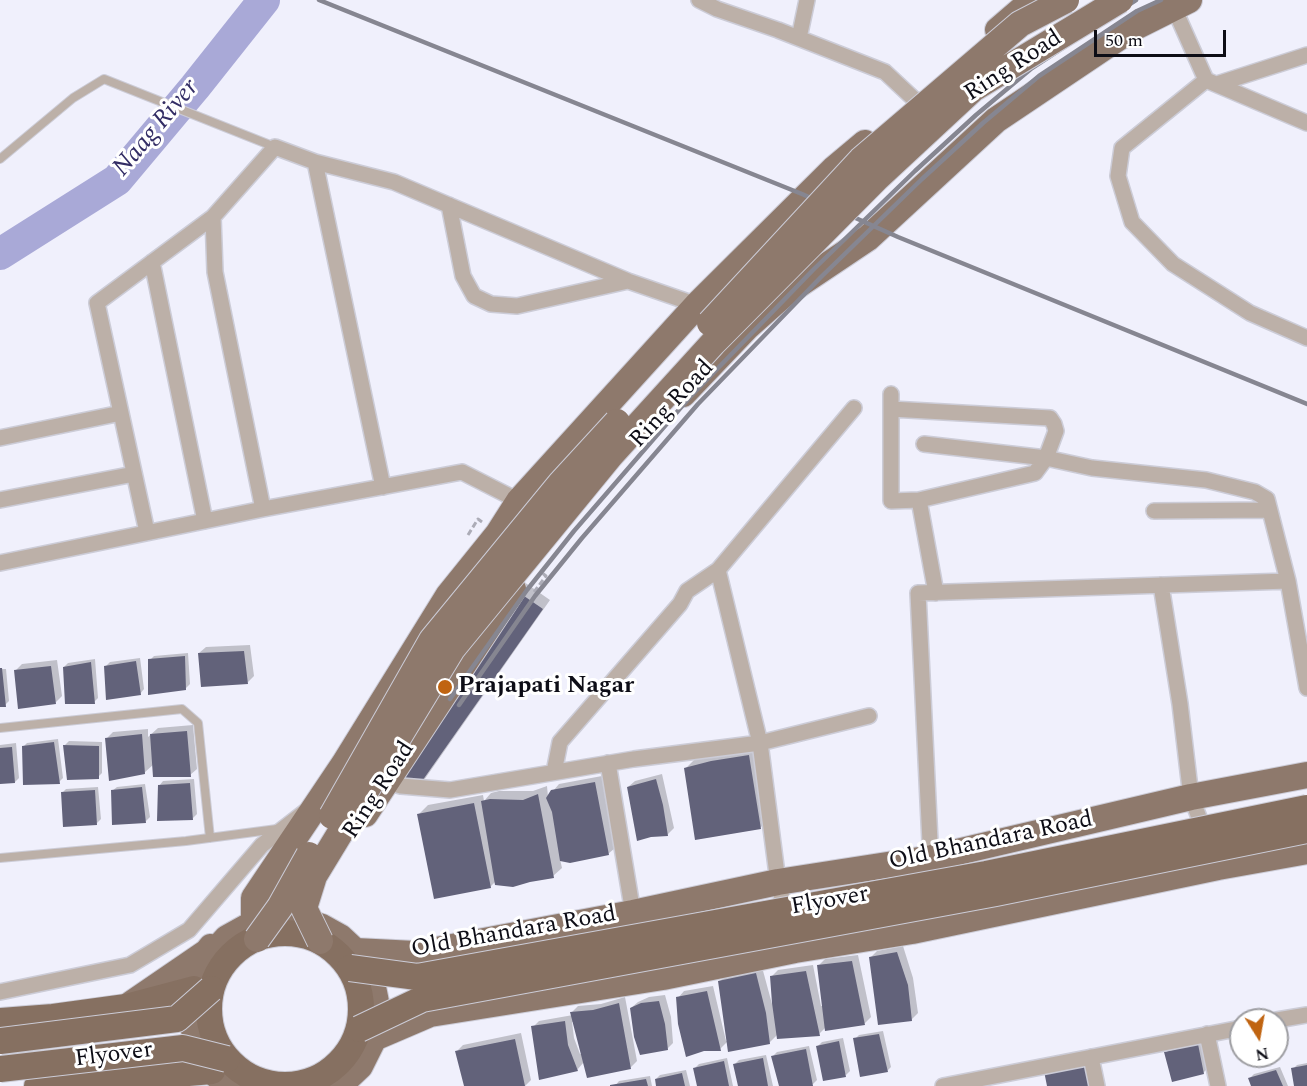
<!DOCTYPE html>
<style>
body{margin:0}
#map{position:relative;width:1307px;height:1086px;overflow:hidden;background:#f0f0fc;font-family:Spectral,serif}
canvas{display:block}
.north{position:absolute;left:1229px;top:1008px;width:60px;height:60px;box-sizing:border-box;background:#fff;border:2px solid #9e9ea2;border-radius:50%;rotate:169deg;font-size:16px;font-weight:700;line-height:24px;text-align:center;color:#0d0d16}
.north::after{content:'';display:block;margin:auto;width:21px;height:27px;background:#c06411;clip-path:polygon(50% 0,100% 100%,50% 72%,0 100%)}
.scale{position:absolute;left:1094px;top:30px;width:132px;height:27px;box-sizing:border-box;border:3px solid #0d0d16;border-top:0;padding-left:8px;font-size:18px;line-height:21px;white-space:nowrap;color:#0d0d16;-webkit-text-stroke:4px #fff;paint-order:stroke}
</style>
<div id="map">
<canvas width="1307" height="1086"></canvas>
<div class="north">N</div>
<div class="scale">50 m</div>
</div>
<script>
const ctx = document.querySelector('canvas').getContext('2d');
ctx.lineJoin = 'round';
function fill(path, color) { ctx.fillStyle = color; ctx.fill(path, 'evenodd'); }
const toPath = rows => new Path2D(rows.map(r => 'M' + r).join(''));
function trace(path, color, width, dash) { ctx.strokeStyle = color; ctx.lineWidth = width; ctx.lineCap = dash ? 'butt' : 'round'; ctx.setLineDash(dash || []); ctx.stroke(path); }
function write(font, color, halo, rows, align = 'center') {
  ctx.font = font + ' Spectral,serif'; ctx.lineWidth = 6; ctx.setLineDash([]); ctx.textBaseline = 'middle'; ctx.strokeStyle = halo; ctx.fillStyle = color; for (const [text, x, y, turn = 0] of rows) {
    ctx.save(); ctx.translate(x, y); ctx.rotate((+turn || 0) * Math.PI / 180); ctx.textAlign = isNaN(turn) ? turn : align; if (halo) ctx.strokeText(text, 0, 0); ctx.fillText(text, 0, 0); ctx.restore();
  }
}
fill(toPath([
 [501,566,550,600,422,783,413,792],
 [250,645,254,676,248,682,199,653,206,647],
 [188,653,190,684,185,689,150,660,154,656],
 [140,658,144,689,140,694,106,666,110,662],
 [95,659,98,698,94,702,64,667,68,663],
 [57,660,62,696,56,702,16,670,22,664],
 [0,669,6,669,9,701,5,705,0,706],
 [193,725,197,769,190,775,154,764,144,773,107,738,113,732,148,729,148,737,158,728],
 [58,739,63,778,59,782,23,747,27,743],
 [69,741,102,742,102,773,98,777,65,745],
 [16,743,19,778,15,782,0,783,0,745],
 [757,747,769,819,761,827,697,839,685,769,694,760,721,753],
 [662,774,674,828,667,835,651,836,628,787,635,781],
 [602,776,615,848,608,854,560,859,562,868,553,876,496,881,490,887,419,814,428,805,483,795,484,801,491,793,499,791,533,791,547,786,548,797,559,784],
 [194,779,197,814,193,818,159,786,163,781],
 [145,784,150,817,146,821,112,791,117,787],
 [98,787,101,819,97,823,62,793,66,789],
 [903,946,913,978,918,1013,911,1020,871,957,877,951],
 [858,955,871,1017,865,1023,827,1029,826,1027,819,1034,778,1034,769,1043,728,1041,720,1049,678,998,684,991,713,986,726,1041,728,1041,720,981,726,975,762,967,772,1004,772,976,778,970,813,965,821,1006,824,1006,818,966,825,959],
 [665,995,671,1017,673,1043,667,1049,631,1008,638,1002,649,997],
 [625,997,637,1061,631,1067,584,1062,577,1070,533,1027,539,1021,573,1015,572,1012,578,1006,601,1004],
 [572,1022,574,1022,582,1054,580,1054,574,1038],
 [883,1031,891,1067,887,1071,855,1039,859,1035],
 [521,1033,531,1080,525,1086,466,1086,457,1051,463,1045],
 [843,1038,850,1071,846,1075,818,1046,822,1042],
 [1201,1041,1207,1069,1203,1073,1166,1053,1170,1049],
 [809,1046,817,1080,813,1084,802,1086,781,1086,773,1056,777,1052],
 [766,1055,773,1086,740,1086,735,1064,739,1060],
 [727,1058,733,1086,698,1086,695,1068,699,1064],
 [1307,1063,1307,1086,1295,1086,1293,1069,1297,1065],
 [1280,1067,1288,1086,1252,1086,1250,1078,1254,1074],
 [686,1070,690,1086,657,1086,656,1079,660,1075],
 [650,1076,652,1086,615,1086,619,1081]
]), '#0003');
trace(toPath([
 [0,254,117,180,195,87,264,0]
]), '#a9a9d7', 32);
fill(toPath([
 [492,574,543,609,413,794,362,759],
 [244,651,248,684,201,687,198,653],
 [185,656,186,690,148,695,148,659],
 [136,661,141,695,106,700,104,666],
 [91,662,95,704,65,704,63,667],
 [51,666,56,704,18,709,14,670],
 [0,668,2,668,6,707,0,707],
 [187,731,191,777,153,777,150,734],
 [142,734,145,774,109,781,105,738],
 [54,742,60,784,23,785,22,746],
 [63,745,99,746,99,779,67,780],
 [12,747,15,783,0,784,0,748],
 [749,755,761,829,695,840,684,768,711,761],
 [656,779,663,805,668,836,651,837,637,841,627,787],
 [595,782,609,855,570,863,560,861,552,812,546,798,551,790],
 [190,783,193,820,157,821,158,785],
 [142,787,146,823,112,825,111,790],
 [95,790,97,825,63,827,61,792],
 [538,794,554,878,530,882,513,887,495,885,481,801,490,799,523,800],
 [474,803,491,888,434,899,417,814],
 [897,952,908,985,912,1021,878,1025,869,957],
 [852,961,865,1025,825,1031,817,965],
 [806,971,820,1036,777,1039,772,1003,770,976],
 [756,973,766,1013,770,1044,728,1052,718,981],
 [707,991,721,1051,704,1051,686,1057,678,1024,676,997],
 [659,1001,665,1024,668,1050,640,1055,634,1037,630,1008,641,1003],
 [619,1003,631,1069,587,1078,570,1012,593,1010],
 [565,1021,568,1045,578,1071,539,1080,531,1026],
 [879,1034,888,1072,860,1077,853,1038],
 [515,1039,525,1086,464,1086,455,1051],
 [839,1041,846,1077,823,1081,816,1046],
 [1198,1044,1204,1074,1172,1082,1164,1052],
 [806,1049,813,1086,779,1086,771,1056],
 [763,1058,768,1086,738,1086,733,1064],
 [724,1061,729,1086,697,1086,693,1068],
 [1084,1063,1089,1086,1047,1086,1044,1071],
 [1307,1065,1307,1086,1294,1086,1291,1068],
 [1276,1070,1283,1086,1251,1086,1248,1078],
 [682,1073,685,1086,656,1086,655,1079],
 [646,1079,648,1086,610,1086,610,1085]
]), '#62627a');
const service = toPath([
 [0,159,73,98,104,79,275,147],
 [0,728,182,709,198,723,210,838],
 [0,858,186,841,277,829]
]);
const minor = toPath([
 [699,0,717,9,778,30,885,72,915,100],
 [1174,8,1206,80,1307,123],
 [799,38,807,0],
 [1206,80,1122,148,1118,176,1132,222,1173,264,1250,313,1307,338],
 [1217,84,1307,55],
 [315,162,383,487],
 [449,205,463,276,474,296,491,304,517,306,628,281],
 [152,262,205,521],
 [891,394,891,501,919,500,936,593],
 [891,409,1050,418,1054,424,1056,431,1046,458,1035,473,919,500],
 [0,438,121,413],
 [924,444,1046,458,1092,468,1206,480,1255,492,1267,499,1288,581],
 [0,500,134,474],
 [263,509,215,272,213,217,275,147,315,162,394,182,628,281,703,307],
 [1154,511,1270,510],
 [147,532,97,303,213,217],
 [0,563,263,509,462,472,519,501],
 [1161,585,1180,704,1191,797,1206,835],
 [608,763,633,913],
 [554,772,560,742,680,604,687,591,718,570],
 [387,782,401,786,450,790,634,759,760,743,869,716],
 [931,863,918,593,1288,581,1307,688],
 [787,918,778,882,760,743,718,570,854,408],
 [0,992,130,965,189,930,262,845,306,811],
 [1277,1020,1307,1015],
 [1207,1034,1218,1086],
 [1091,1057,1097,1086],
 [943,1086,1241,1028]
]);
const primary = toPath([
 [998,30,1033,0],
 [683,394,747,327,783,295,868,238,996,120,1133,28,1189,0],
 [365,814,513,589],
 [254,923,254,898,344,764,448,596,498,534,519,501,697,305,834,169,865,143],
 [355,951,415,954,633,913,778,882,932,858,1191,797,1307,775],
 [131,1004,207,952,211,947],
 [374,1038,430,1014,663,977,795,950,912,931,1218,867,1307,851],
 [229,1086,212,1071,198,1046,191,1018,194,989,206,961,227,938,254,923,277,919,300,920,322,927,340,937,355,951,371,977,377,1007,374,1038,360,1066,339,1086]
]);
const trunk = toPath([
 '209 1009a76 76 0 1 1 152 0a76 76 0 1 1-152 0Z',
 [0,1021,53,1017,126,1007,194,989],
 [37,1086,212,1071]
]);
trace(service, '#ccccd7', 10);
trace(minor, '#ccccd7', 18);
trace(primary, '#ccccd7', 28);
trace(trunk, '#ccccd7', 28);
trace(toPath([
 [468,535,478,519,482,522],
 [534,592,546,576,541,572]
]), '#acacb7', 3, [6, 3]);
trace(service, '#bcb0a8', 8);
trace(minor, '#bcb0a8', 15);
trace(primary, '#8e796c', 26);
trace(trunk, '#867061', 26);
trace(toPath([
 [319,0,802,194,898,237,1307,404],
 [450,699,527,590,574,531,690,397,813,270,915,171,976,115,1032,68,1136,0],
 [459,705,535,596,582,538,698,404,821,277,922,179,983,123,1039,76,1137,11,1161,0]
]), '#868691', 4.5);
const primaryBridge = toPath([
 [710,323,861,160,1020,24,1066,0],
 [332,816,432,640,561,483,617,422],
 [257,939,280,907,309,855],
 [320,941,304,908,314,876,452,649,611,455,713,343,876,179,973,89,1120,0]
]);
const trunkBridge = toPath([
 [350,968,417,977,986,874,1307,808],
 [359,1029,422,999,996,893,1307,830],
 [0,1041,177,1019,211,989],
 [0,1069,183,1048,227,1059]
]);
trace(primaryBridge, '#ccccd7', 28, []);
trace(trunkBridge, '#ccccd7', 28, []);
trace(primaryBridge, '#8e796c', 26);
trace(trunkBridge, '#867061', 26);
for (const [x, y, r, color] of [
 [445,687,8,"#c06411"]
]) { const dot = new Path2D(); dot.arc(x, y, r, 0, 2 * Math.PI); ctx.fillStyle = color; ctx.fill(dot); trace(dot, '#fff', 2); }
write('24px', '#0d0d16', '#fff', [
 ["Ring Road",1014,67,-33],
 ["Ring Road",673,405,-47],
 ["Ring Road",380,791,-57],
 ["Old Bhandara Road",991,842,-12],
 ["Flyover",830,902,-10],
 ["Old Bhandara Road",514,933,-10],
 ["Flyover",114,1056,-7]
]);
write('bold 24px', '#0d0d16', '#fff', [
 ["Prajapati Nagar",458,687]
], 'left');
write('italic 26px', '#332d65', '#fff', [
 ["Naag River",157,129,-50]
]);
</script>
